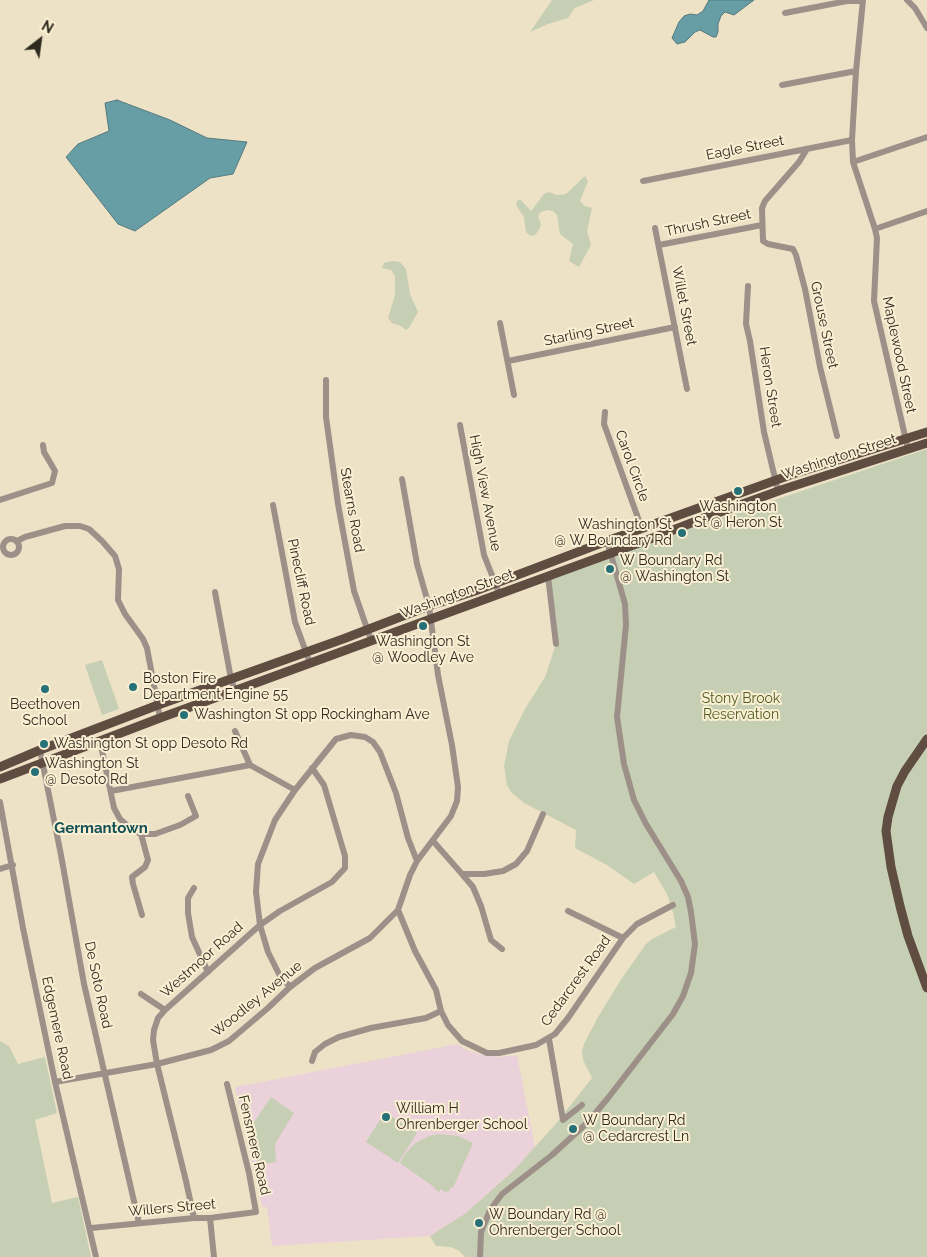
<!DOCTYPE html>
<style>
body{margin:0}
#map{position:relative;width:927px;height:1257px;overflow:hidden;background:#ede2c6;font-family:Raleway,sans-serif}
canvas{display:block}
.north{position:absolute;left:15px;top:15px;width:50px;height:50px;-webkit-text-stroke:4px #faefd3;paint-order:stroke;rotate:30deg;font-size:14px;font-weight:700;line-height:20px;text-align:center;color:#2e2a20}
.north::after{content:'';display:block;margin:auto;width:18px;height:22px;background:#2e2a20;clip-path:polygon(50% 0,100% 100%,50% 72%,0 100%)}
</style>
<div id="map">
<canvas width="927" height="1257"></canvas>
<div class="north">N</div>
</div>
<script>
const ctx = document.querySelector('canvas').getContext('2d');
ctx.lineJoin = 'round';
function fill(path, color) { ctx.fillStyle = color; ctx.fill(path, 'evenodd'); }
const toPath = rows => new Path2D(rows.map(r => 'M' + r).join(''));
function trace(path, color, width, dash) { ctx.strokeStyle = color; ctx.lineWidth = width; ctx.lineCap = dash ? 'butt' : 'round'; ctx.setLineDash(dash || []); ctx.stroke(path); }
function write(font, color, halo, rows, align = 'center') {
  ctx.font = font + ' Raleway,sans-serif'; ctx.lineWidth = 4; ctx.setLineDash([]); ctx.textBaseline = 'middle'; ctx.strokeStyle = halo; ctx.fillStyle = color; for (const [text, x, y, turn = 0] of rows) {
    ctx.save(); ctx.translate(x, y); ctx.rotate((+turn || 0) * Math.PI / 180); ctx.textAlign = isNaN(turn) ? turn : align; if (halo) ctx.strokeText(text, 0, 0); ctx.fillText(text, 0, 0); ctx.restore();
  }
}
fill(toPath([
 [458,1044,466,1050,483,1055,499,1057,517,1055,535,1147,513,1171,466,1213,430,1236,272,1246,267,1207,262,1207,235,1087]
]), '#ead1da');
fill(toPath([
 [552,0,594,0,575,8,568,18,548,24,530,32],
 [585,176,588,181,580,201,585,206,592,208,587,231,591,245,579,267,569,261,573,244,560,234,557,215,553,211,548,210,541,212,538,216,541,224,539,230,534,236,529,235,526,232,524,217,516,205,517,201,520,199,531,211,544,194,549,192,557,195,566,194],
 [393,261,400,262,406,269,410,294,418,312,409,328,406,330,401,326,392,323,388,318,395,295,395,276,391,270,382,268,384,263],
 [927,449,927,1257,465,1257,458,1250,450,1247,436,1246,430,1236,466,1213,513,1171,554,1126,592,1078,583,1060,582,1051,584,1044,598,1017,622,978,646,944,652,939,676,927,672,908,667,894,654,872,634,884,607,865,575,848,576,830,524,803,511,792,507,785,504,766,509,741,525,709,545,677,556,644,557,632,555,610,548,576],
 [102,660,119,709,102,715,85,665],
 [0,1041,9,1046,18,1064,45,1057,57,1113,35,1120,52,1203,78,1197,91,1257,0,1257],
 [271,1097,294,1113,275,1144,276,1162,258,1165,250,1128],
 [385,1112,417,1133,398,1163,366,1142],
 [439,1134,458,1136,473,1143,453,1188,451,1187,449,1191,445,1192,441,1189,439,1192,434,1188,434,1187,400,1163,405,1154,414,1144,429,1136]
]), '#c6cfb4');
const water = toPath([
 [709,0,754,0,734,15,725,12,721,16,718,24,718,32,716,37,713,37,700,30,695,32,685,42,677,44,672,38,679,22,684,16,690,14,697,15,703,11,709,0],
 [117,100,170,120,207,138,247,142,233,174,210,178,135,231,118,224,66,157,78,144,109,131,105,103,117,100]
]);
fill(water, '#679da5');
trace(water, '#567a7d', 1);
trace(toPath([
 [863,0,856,71,852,140,853,162,875,229,877,238,874,301,908,449],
 [907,0,915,8,927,28],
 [785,13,847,1,863,1],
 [782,85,856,71],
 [807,149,799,162,765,201,762,208,763,241,768,244,793,249,796,255,805,289,820,367,837,436],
 [853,162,927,137],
 [643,181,852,140],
 [655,228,687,389],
 [875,229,927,211],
 [659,245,762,225],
 [748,286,746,324,750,341,764,432,778,491],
 [500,323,514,395],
 [508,361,675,327],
 [326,380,326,417,338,504,354,591,371,640],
 [605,412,604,424,642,529],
 [460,425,484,555,499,593],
 [0,500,52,483,55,471,44,452,43,445],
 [273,505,295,622,310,663],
 '3 547a8 8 0 1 1 16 0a8 8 0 1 1-16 0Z',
 [17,541,25,537,65,526,80,526,89,529,102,541,115,556,119,569,118,600,125,614,143,639,147,648,160,718],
 [548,576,556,644],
 [215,592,231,679,235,690],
 [235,731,250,765,295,790],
 [100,741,114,808,120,819,132,830,141,834,155,834,180,825,196,816,188,796],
 [40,750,61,855,84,984,139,1223],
 [111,791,250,765],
 [0,802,23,928,55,1082,96,1257],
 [141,834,148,860,145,867,132,877,133,884,142,915],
 [433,841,462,874,484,874,503,871,516,864,527,851,543,814],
 [0,869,13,865],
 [462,874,473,887,481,906,491,940,502,949],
 [194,888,188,898,188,913,192,937,208,972],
 [398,910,415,951,436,990,441,1011,448,1025,462,1041,487,1053,499,1053,536,1045,555,1034,568,1018,623,938,637,924,673,905],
 [568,911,623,938],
 [290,987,279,974,268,952,260,925,256,892,258,864,275,820,295,790,336,739,351,735,365,737,373,742,380,752,396,793,408,838,417,861],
 [141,994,165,1010],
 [549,1039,563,1120],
 [312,1061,315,1052,325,1044,339,1037,371,1028,426,1018,441,1011],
 [55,1082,157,1064,211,1050,229,1041,268,1008,290,987,315,968,370,938,398,910,410,875,417,861,451,816,457,801,458,787,452,745,438,675,429,606,417,564,402,479],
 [563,1120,582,1105],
 [194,1218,186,1181,157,1064,153,1040,154,1030,158,1018,165,1010,260,925,280,911,332,882,345,868,345,856,324,785,312,768],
 [210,1218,214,1257],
 [91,1228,194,1218,210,1218,256,1212,249,1173,227,1084],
 [480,1257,481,1232,490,1210,502,1194,552,1155,588,1122,608,1098,673,1014,683,996,691,973,695,944,691,912,688,897,681,881,646,824,634,800,624,764,617,717,626,625,625,604,607,541]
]), '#9c9089', 6);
trace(toPath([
 [927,739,905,771,897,786,888,817,886,831,891,867,900,906,908,936,927,988],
 [0,767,40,750,158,705,343,639,429,606,475,591,607,541,793,474,927,432],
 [0,779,160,718,658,536,704,518,784,489,927,443]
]), '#604d41', 9);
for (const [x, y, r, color] of [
 [738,491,5,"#267077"],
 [682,533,5,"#267077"],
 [610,569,5,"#267077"],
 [423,626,5,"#267077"],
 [133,687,5,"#267077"],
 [45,689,5,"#267077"],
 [184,715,5,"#267077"],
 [44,744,5,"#267077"],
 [35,772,5,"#267077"],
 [386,1117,5,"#267077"],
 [573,1129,5,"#267077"],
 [479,1223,5,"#267077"]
]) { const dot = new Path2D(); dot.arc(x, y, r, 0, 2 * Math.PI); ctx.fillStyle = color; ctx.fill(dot); trace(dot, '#faefd3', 2); }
write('14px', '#2e2a20', '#faefd3', [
 ["Eagle Street",745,148,-11],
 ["Thrush Street",708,223,-12],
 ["Willet Street",684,306,79],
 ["Grouse Street",824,325,78],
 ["Starling Street",589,332,-12],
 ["Maplewood Street",899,355,78],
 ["Heron Street",770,387,81],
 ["Washington Street",839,457,-18],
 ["Carol Circle",632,466,70],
 ["High View Avenue",485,493,79],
 ["Stearns Road",352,510,80],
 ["Pinecliff Road",301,582,78],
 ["Washington Street",457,594,-20],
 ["Westmoor Road",202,960,-42],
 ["Cedarcrest Road",576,981,-54],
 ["De Soto Road",98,985,78],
 ["Woodley Avenue",257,999,-39],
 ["Edgemere Road",57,1028,78],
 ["Fensmere Road",254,1145,77],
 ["Willers Street",172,1208,-5]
]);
write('14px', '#2e2a20', '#faefd3', [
 ["Washington",738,507,"center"],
 ["St @ Heron St",738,523,"center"],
 ["Washington St",672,525,"right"],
 ["@ W Boundary Rd",672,541,"right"],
 ["W Boundary Rd",620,561],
 ["@ Washington St",620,577],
 ["Washington St",423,642,"center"],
 ["@ Woodley Ave",423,658,"center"],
 ["Boston Fire",143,679],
 ["Department Engine 55",143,695],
 ["Beethoven",45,705,"center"],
 ["School",45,721,"center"],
 ["Washington St opp Rockingham Ave",194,715],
 ["Washington St opp Desoto Rd",54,744],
 ["Washington St",45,764],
 ["@ Desoto Rd",45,780],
 ["William H",396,1109],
 ["Ohrenberger School",396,1125],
 ["W Boundary Rd",583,1121],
 ["@ Cedarcrest Ln",583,1137],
 ["W Boundary Rd @",489,1215],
 ["Ohrenberger School",489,1231]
], 'left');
write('14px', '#4e5e21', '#faefd3', [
 ["Stony Brook",741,699],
 ["Reservation",741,715]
]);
write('bold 15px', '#135055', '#faefd3', [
 ["Germantown",101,828]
]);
</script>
